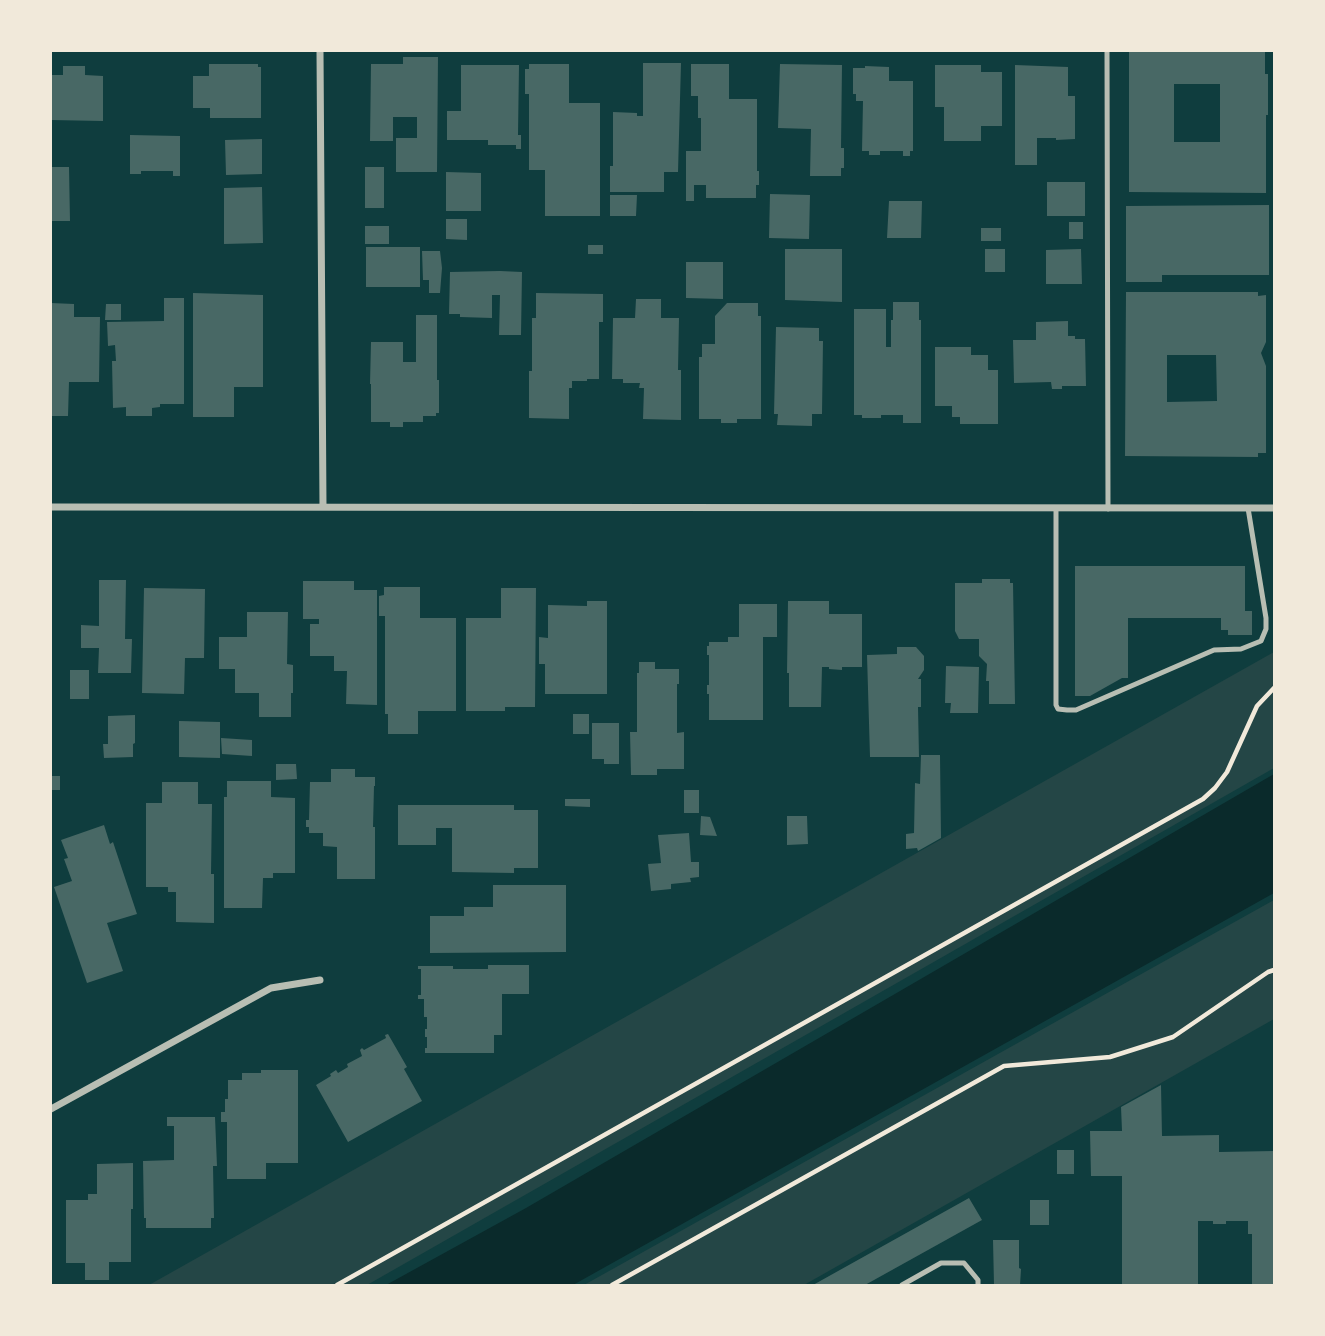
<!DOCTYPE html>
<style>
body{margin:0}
#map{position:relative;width:1325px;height:1336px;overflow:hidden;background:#0f3d3e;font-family:Cabin,sans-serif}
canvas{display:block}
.frame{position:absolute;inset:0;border:52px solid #f1e9da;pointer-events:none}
</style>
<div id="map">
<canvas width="1325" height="1336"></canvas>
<div class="frame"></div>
</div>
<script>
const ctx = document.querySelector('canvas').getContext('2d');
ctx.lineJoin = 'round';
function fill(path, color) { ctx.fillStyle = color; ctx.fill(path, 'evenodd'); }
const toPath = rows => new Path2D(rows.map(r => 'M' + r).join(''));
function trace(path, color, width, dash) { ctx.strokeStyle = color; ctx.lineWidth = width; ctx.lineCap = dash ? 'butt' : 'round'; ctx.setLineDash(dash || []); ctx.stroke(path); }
fill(toPath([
 [1274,652,1274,768,367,1285,149,1285],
 [1274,900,1274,1019,804,1285,584,1285]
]), '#244646');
fill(toPath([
 [1274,774,1274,893,573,1285,386,1285,526,1208]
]), '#0a2a2b');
fill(toPath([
 [1129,51,1265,51,1265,74,1268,74,1268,115,1266,115,1266,193,1129,192],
 [1174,84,1220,84,1220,142,1174,142],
 [403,57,438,57,437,172,396,172,396,138,417,138,417,117,393,117,393,141,370,141,371,64,403,64],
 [643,63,681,63,678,172,664,172,664,192,610,192,610,166,613,166,613,112,637,113,637,116,643,116],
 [209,64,258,64,258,67,261,67,261,118,210,118,210,108,193,108,193,76,209,76],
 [529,64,569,64,569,103,600,103,600,216,545,216,545,170,529,170,529,94,525,94,525,69,529,69],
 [691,64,729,64,729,99,757,99,757,171,759,171,759,185,756,185,756,198,706,198,706,185,694,185,694,201,686,201,686,151,701,151,701,118,698,118,698,96,691,96],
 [780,64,842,65,841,148,844,148,844,168,841,168,841,176,810,176,811,129,778,128],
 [461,65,519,65,518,135,521,135,521,149,516,149,516,145,488,145,488,140,447,140,447,111,461,111],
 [935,65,981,65,981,72,1002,72,1002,126,981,126,981,141,944,141,944,107,935,107],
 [1015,65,1068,67,1068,96,1075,96,1075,139,1056,140,1056,138,1037,138,1037,165,1015,165],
 [63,66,85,66,85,75,103,76,103,121,51,120,51,75,63,75],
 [865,66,889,67,889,81,913,81,913,151,910,151,910,156,903,156,903,151,880,151,880,155,869,155,869,151,862,151,863,101,856,101,856,94,853,94,853,68,865,68],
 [130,135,180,136,180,176,173,176,173,171,141,171,141,174,130,174],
 [262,139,262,174,226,175,225,140],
 [51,167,69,167,70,221,51,221],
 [365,167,384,167,384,208,365,208],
 [446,172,481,173,481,211,446,211],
 [1047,182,1085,182,1085,216,1047,216],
 [262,187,263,243,224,244,224,188],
 [770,194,810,195,809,239,769,238],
 [610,195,637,195,636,216,610,216],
 [889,201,922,201,921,238,887,238],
 [1269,205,1269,275,1162,275,1162,282,1126,282,1126,206],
 [446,219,467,219,467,240,446,239],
 [1069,222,1083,222,1083,239,1069,239],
 [365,226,389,226,389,244,365,244],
 [981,228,1001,228,1001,241,981,241],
 [588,245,603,245,603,254,588,254],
 [366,247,420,247,420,287,366,287],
 [785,249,842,249,842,302,785,300],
 [985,249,1005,249,1005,272,985,272],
 [1081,249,1082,284,1046,284,1046,250],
 [422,251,440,251,442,268,440,293,429,293,429,280,423,280],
 [686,262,723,262,723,299,686,298],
 [500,271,522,272,521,335,499,335,500,295,492,295,492,318,460,317,460,314,449,314,450,272],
 [1126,292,1258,292,1258,296,1266,295,1266,342,1261,353,1266,366,1266,453,1258,453,1258,457,1125,456],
 [1167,355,1216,355,1217,401,1167,402],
 [193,293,263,295,263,387,234,387,234,417,193,417],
 [536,293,603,294,603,322,599,322,599,379,587,379,587,381,572,381,572,388,569,388,569,419,529,418,529,371,532,371,532,318,536,318],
 [164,298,184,298,184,404,160,404,160,407,152,408,152,416,126,416,126,407,113,408,112,361,116,361,115,345,108,346,107,322,164,321],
 [636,299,661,299,661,318,679,318,678,370,681,370,681,420,643,419,644,388,639,388,640,383,623,383,623,379,612,379,613,318,635,318],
 [893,302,919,302,919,320,921,320,921,423,903,423,903,415,881,415,881,418,862,418,862,415,854,415,854,309,886,309,886,347,891,347,891,320,893,320],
 [51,303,74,304,74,317,100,317,99,382,69,382,68,416,51,416],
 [727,303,758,303,758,316,761,316,761,419,737,419,737,423,721,423,721,419,699,419,699,357,702,357,702,344,715,344,715,316],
 [106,304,121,304,121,320,105,320],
 [416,315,437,315,437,380,439,380,439,413,436,413,436,416,423,416,423,422,403,422,403,427,390,427,390,422,371,422,371,384,370,384,371,342,403,342,403,362,416,362],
 [1068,321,1068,336,1075,336,1075,339,1085,339,1086,386,1062,386,1062,389,1052,389,1051,382,1014,383,1013,340,1036,340,1036,322],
 [776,327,819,328,819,341,823,341,822,414,812,414,812,426,777,425,778,414,774,414],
 [935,347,971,347,971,355,988,355,988,370,998,370,998,424,960,424,960,417,952,417,952,406,935,406],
 [1075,566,1245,566,1245,611,1252,611,1252,635,1228,635,1228,630,1221,630,1221,618,1128,618,1128,678,1122,678,1090,696,1075,696],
 [982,579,1010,579,1010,583,1013,583,1015,704,989,704,989,681,986,681,987,664,979,656,979,639,959,639,955,631,955,583,982,583],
 [99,580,126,580,125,639,132,639,131,673,98,673,99,648,81,648,81,625,99,626],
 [303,581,354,581,354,590,377,590,377,705,346,704,347,671,334,671,334,656,310,656,310,624,319,624,319,619,303,619],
 [384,587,420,587,420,618,456,618,456,711,418,711,418,734,388,734,388,714,385,714,385,616,379,616,379,596,384,595],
 [144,588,205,589,204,658,185,658,184,694,142,693],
 [501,588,536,588,535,707,505,707,505,711,466,711,466,618,501,618],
 [587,601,607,601,607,694,545,694,545,664,539,664,539,637,548,638,548,605,587,606],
 [788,601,829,601,829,614,862,614,862,667,842,667,842,670,829,669,829,667,822,667,821,707,789,707,789,673,787,673],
 [739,604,777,604,777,637,763,637,763,720,709,720,709,694,707,694,707,685,709,685,709,655,707,655,707,646,709,646,709,642,728,642,728,637,739,637],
 [247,612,288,612,287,664,293,665,293,693,291,693,291,717,259,717,259,693,235,693,235,669,219,669,219,637,247,637],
 [897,647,916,647,924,656,924,670,918,679,921,679,921,707,918,707,919,757,870,757,867,655,897,654],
 [639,662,655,662,655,669,679,669,679,684,677,684,677,733,684,732,684,769,657,769,657,775,631,775,630,732,637,732,637,673,639,673],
 [946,666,979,667,978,713,950,713,951,703,945,703],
 [70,670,89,670,89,699,70,699],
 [573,714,589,714,589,734,573,734],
 [135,715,135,743,133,744,133,757,104,758,103,744,108,744,108,716],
 [179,721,220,722,220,758,179,757],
 [592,723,619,723,619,764,604,764,604,759,592,759],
 [221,738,252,740,252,756,222,754],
 [921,755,940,755,941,838,918,851,917,848,906,849,906,834,914,833,915,783,920,784],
 [276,764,296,764,297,779,276,780],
 [331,769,355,769,355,777,375,777,375,786,374,786,373,827,375,827,375,879,337,879,337,847,323,846,323,833,309,833,309,827,306,827,306,820,309,820,310,782,331,782],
 [51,776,60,776,60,790,51,790],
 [227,781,271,781,271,797,295,798,295,873,273,873,273,878,263,878,262,908,224,908,224,797,227,797],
 [162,782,198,782,198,804,212,804,211,874,214,874,214,923,176,922,176,892,168,892,168,887,146,887,146,803,162,803],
 [684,790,699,790,699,813,684,813],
 [565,799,590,799,590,807,565,806],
 [398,805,514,805,514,810,538,810,538,868,514,868,514,873,452,872,452,828,436,828,436,845,398,845],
 [701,816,710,817,717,836,700,835],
 [787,816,807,816,808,844,787,845],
 [104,825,110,844,113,842,137,914,107,923,123,971,87,983,54,887,72,881,64,859,68,858,61,840],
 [689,833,691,862,699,862,699,877,690,878,691,882,671,884,671,889,651,891,648,864,661,863,658,835],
 [493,885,566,885,566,952,430,953,430,916,464,916,464,907,493,907],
 [488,965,529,965,529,994,502,994,502,1035,494,1035,494,1053,425,1053,425,1048,427,1048,427,1037,425,1037,425,1029,427,1029,427,1017,424,1017,424,999,418,999,418,995,421,995,421,969,418,969,418,966,453,966,453,969,488,969],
 [388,1034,407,1067,404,1069,422,1101,348,1142,316,1085,331,1076,330,1074,336,1070,338,1073,348,1067,347,1064,362,1056,360,1050,362,1048,364,1050,386,1038,385,1035],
 [261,1070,298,1070,298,1163,266,1163,266,1179,227,1179,227,1122,221,1122,221,1112,225,1112,225,1099,228,1099,228,1080,242,1080,242,1073,261,1073],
 [1161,1085,1162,1136,1219,1135,1219,1152,1274,1151,1274,1285,1252,1285,1252,1234,1248,1234,1248,1221,1226,1221,1226,1224,1213,1224,1213,1221,1198,1221,1198,1285,1122,1285,1122,1176,1091,1176,1090,1131,1122,1131,1121,1107],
 [167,1117,215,1117,217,1166,213,1166,214,1218,211,1218,211,1228,146,1228,146,1218,144,1218,143,1161,174,1160,174,1126,167,1126],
 [1057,1150,1074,1150,1074,1174,1057,1174],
 [133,1163,133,1209,131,1209,131,1262,109,1262,109,1280,85,1280,85,1263,66,1263,66,1200,88,1200,88,1194,97,1194,97,1164],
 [969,1198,982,1220,865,1285,813,1285],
 [1030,1200,1049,1200,1049,1225,1030,1225],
 [993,1240,1019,1240,1019,1268,1021,1269,1020,1285,994,1285]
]), '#486865');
trace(toPath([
 [337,1285,1203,799,1215,788,1227,772,1257,706,1274,688],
 [612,1285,1004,1066,1110,1057,1173,1037,1268,972,1274,970]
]), '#f1e9da', 4.5);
trace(toPath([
 [1107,51,1108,509],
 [1056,508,1056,705,1058,709,1067,710,1076,710,1214,650,1241,649,1261,641,1266,629,1266,618,1248,508],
 [902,1285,941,1263,964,1263,978,1280,978,1285]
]), '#b8beb3', 5);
trace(toPath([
 [320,51,323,507],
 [51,507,1274,508],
 [51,1109,271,988,320,980]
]), '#b8beb3', 7);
</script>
